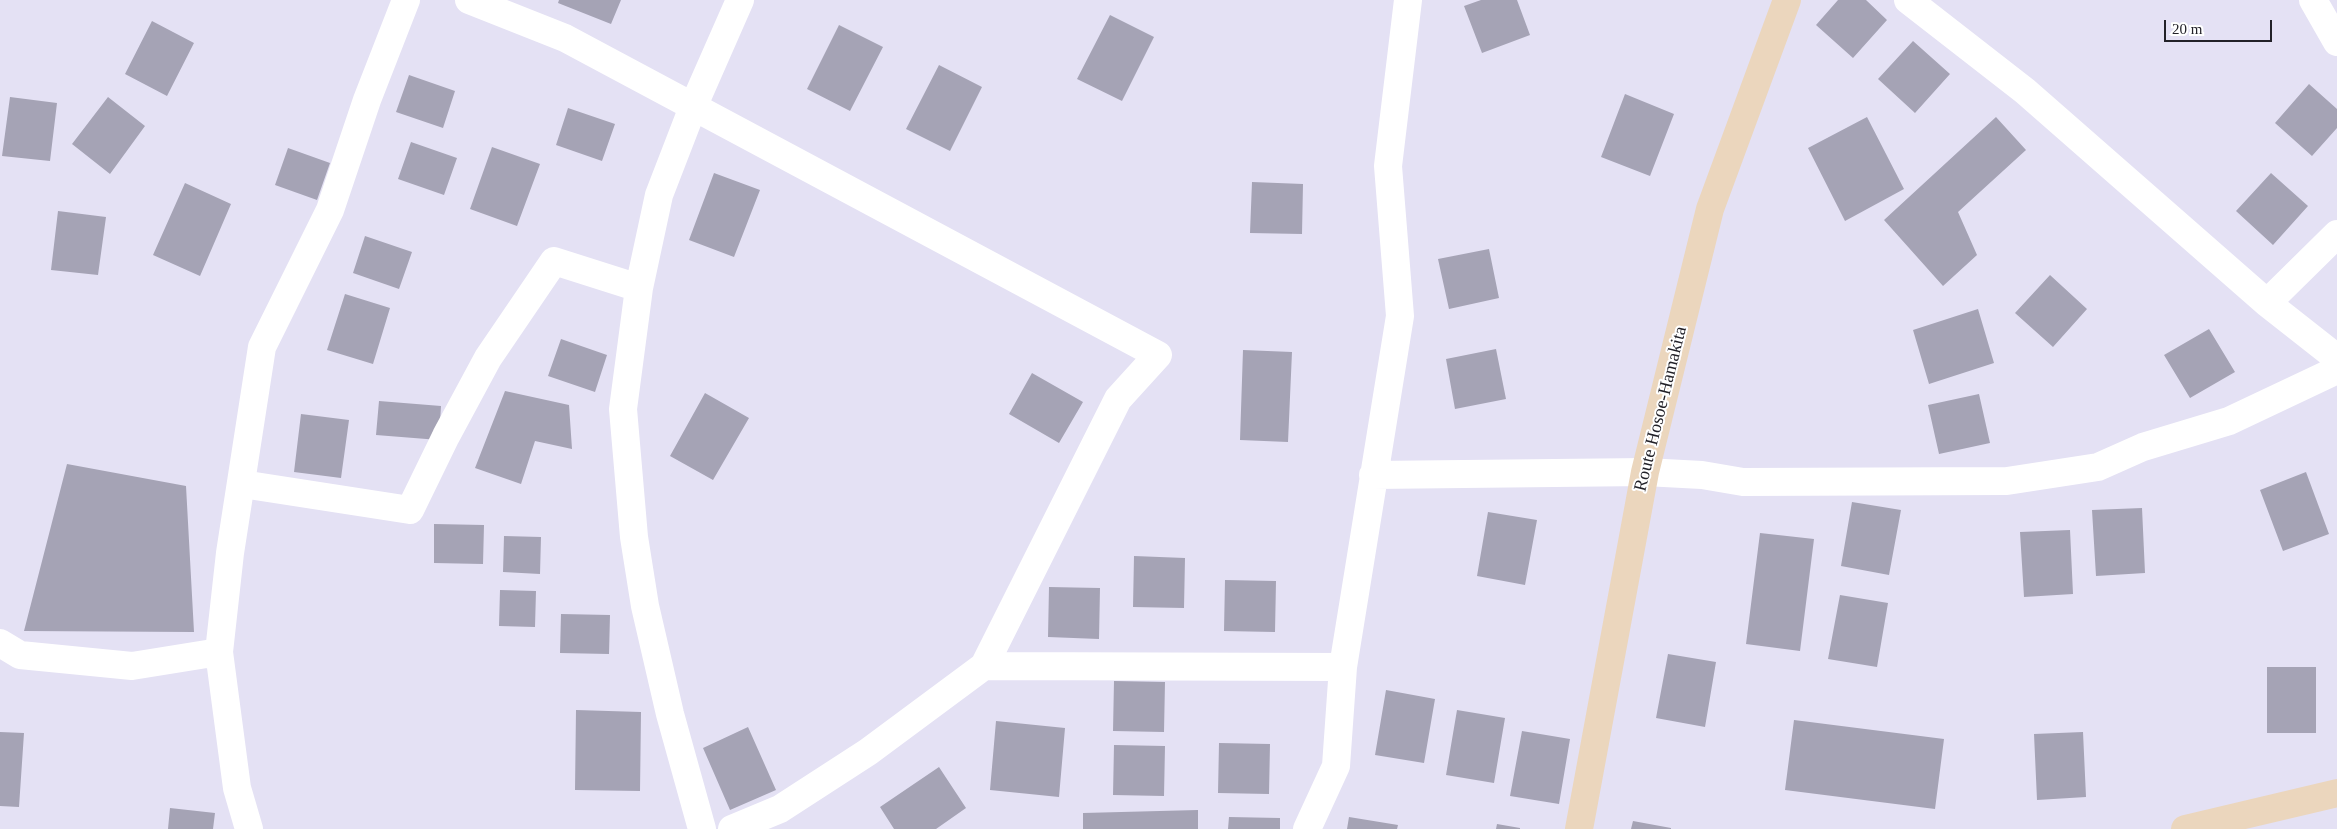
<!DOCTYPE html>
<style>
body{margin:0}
#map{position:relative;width:2337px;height:829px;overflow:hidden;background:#e4e1f4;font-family:"Times New Roman",serif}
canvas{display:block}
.scale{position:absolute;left:2164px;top:20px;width:108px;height:22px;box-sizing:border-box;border:2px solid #222128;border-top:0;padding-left:6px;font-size:15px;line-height:18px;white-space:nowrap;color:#222128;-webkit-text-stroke:4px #fff;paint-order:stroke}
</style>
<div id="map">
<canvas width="2337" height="829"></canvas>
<div class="scale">20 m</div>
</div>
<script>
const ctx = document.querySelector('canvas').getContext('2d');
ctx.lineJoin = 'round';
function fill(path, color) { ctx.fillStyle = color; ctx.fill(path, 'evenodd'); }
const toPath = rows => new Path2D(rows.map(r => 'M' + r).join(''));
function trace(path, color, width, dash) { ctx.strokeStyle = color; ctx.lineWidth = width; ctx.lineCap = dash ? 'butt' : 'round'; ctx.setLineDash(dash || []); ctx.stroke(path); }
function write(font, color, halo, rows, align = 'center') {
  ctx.font = font + ' "Times New Roman",serif'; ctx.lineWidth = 4; ctx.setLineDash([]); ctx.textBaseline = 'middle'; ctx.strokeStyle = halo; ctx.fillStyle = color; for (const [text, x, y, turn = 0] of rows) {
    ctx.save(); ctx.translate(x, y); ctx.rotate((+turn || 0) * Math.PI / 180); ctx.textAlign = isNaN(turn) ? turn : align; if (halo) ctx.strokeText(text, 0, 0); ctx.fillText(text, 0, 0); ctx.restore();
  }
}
fill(toPath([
 [559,0,621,0,611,24,558,3],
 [1481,0,1517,0,1530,35,1482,53,1464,6],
 [1838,0,1866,0,1887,20,1853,58,1816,25],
 [1110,15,1154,37,1122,101,1077,79],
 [152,21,194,43,167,96,125,74],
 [839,25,883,47,850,111,807,89],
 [1913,41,1950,74,1915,113,1878,79],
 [939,65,982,87,950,151,906,129],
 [409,75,455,91,443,128,396,112],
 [2309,84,2337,109,2337,128,2312,156,2275,123],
 [1625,94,1674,114,1650,176,1601,157],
 [10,97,57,103,50,161,2,156],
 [108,97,145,126,110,174,72,144],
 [568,108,615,124,602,161,556,145],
 [1867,117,1904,189,1845,221,1808,148],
 [1996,117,2026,150,1958,212,1977,255,1943,286,1884,220],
 [411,142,457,158,444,195,398,179],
 [492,147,540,164,517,226,470,209],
 [288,148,330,163,317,200,275,185],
 [714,173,760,190,734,257,689,240],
 [2271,173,2308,206,2273,245,2236,211],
 [1252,182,1303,184,1302,234,1250,233],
 [185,183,231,204,200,276,153,255],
 [58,211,106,217,98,275,51,270],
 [365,236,412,252,399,289,353,273],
 [1489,249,1499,298,1449,309,1438,259],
 [2050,275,2087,309,2053,347,2015,313],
 [345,294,390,308,373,364,327,350],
 [1978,309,1994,363,1929,384,1913,330],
 [2209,329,2235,372,2190,398,2164,355],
 [561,339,607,355,595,392,548,376],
 [1496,349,1506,399,1455,409,1446,359],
 [1243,350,1292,352,1288,442,1240,440],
 [1032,373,1083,402,1059,443,1009,414],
 [505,391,569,405,572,449,535,441,521,484,475,468],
 [705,393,749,418,713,480,670,456],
 [1979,394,1990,443,1939,454,1928,405],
 [379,401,441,406,439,440,376,435],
 [301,414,349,420,341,478,294,472],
 [67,464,186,486,194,632,24,631],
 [2306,472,2329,534,2283,551,2260,490],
 [1852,502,1901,510,1889,575,1841,566],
 [2142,508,2145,573,2096,576,2092,510],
 [1488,512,1537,520,1525,585,1477,576],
 [434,524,484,525,483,564,434,563],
 [2070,530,2073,594,2024,597,2020,532],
 [1760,533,1814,539,1800,651,1746,644],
 [504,536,541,537,540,574,503,572],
 [1134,556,1185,558,1184,608,1133,607],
 [1225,580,1276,581,1275,632,1224,631],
 [1049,587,1100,588,1099,639,1048,637],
 [500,590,536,591,535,627,499,626],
 [1840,595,1888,603,1877,667,1828,659],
 [561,614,610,615,609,654,560,653],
 [1668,654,1716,662,1705,727,1656,718],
 [2267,667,2316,667,2316,733,2267,733],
 [1114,681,1165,682,1164,732,1113,731],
 [1386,690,1435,699,1424,763,1375,755],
 [576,710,641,712,640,791,575,790],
 [1457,710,1505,718,1494,783,1446,775],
 [1794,720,1944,739,1935,809,1785,790],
 [996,721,1065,728,1059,797,990,790],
 [748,727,776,790,730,810,703,748],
 [1522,731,1570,739,1559,804,1510,796],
 [0,732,24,733,19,807,0,806],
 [2083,732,2086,797,2037,800,2034,734],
 [1219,743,1270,744,1269,794,1218,793],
 [1114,745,1165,746,1164,796,1113,795],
 [939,767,966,808,936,829,894,829,880,807],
 [170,808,215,813,213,829,168,829],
 [1198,810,1198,829,1083,829,1083,813],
 [1229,817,1280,818,1280,829,1228,829],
 [1349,817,1398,825,1397,829,1347,829],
 [1633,821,1671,828,1671,829,1631,829],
 [1497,824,1520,828,1520,829,1496,829]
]), '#a5a3b5');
trace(toPath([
 [469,0,565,38,1158,355,1118,399,984,666,868,752,780,809,732,829],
 [1908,0,2025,91,2267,303,2337,358],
 [2313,0,2337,42],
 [2267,303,2337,234],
 [1373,475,1645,472,1702,475,1743,482,2007,481,2098,467,2143,447,2229,421,2337,370],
 [242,484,410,510,446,436,488,358,554,261,639,288],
 [0,643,20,655,132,666,219,652],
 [984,666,1343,667],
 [249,829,237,788,219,652,230,553,262,347,330,210,367,100,406,0],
 [702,829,670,714,645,606,634,537,623,409,639,288,659,195,693,107,740,0],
 [1307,829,1336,766,1343,667,1400,316,1388,166,1408,0]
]), '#fff', 28);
trace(toPath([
 [1579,829,1645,472,1710,209,1787,0],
 [2185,829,2337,793]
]), '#ebd6bd', 28);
write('18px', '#222128', '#fff', [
 ["Route Hosoe-Hamakita",1661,409,-76]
]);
</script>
